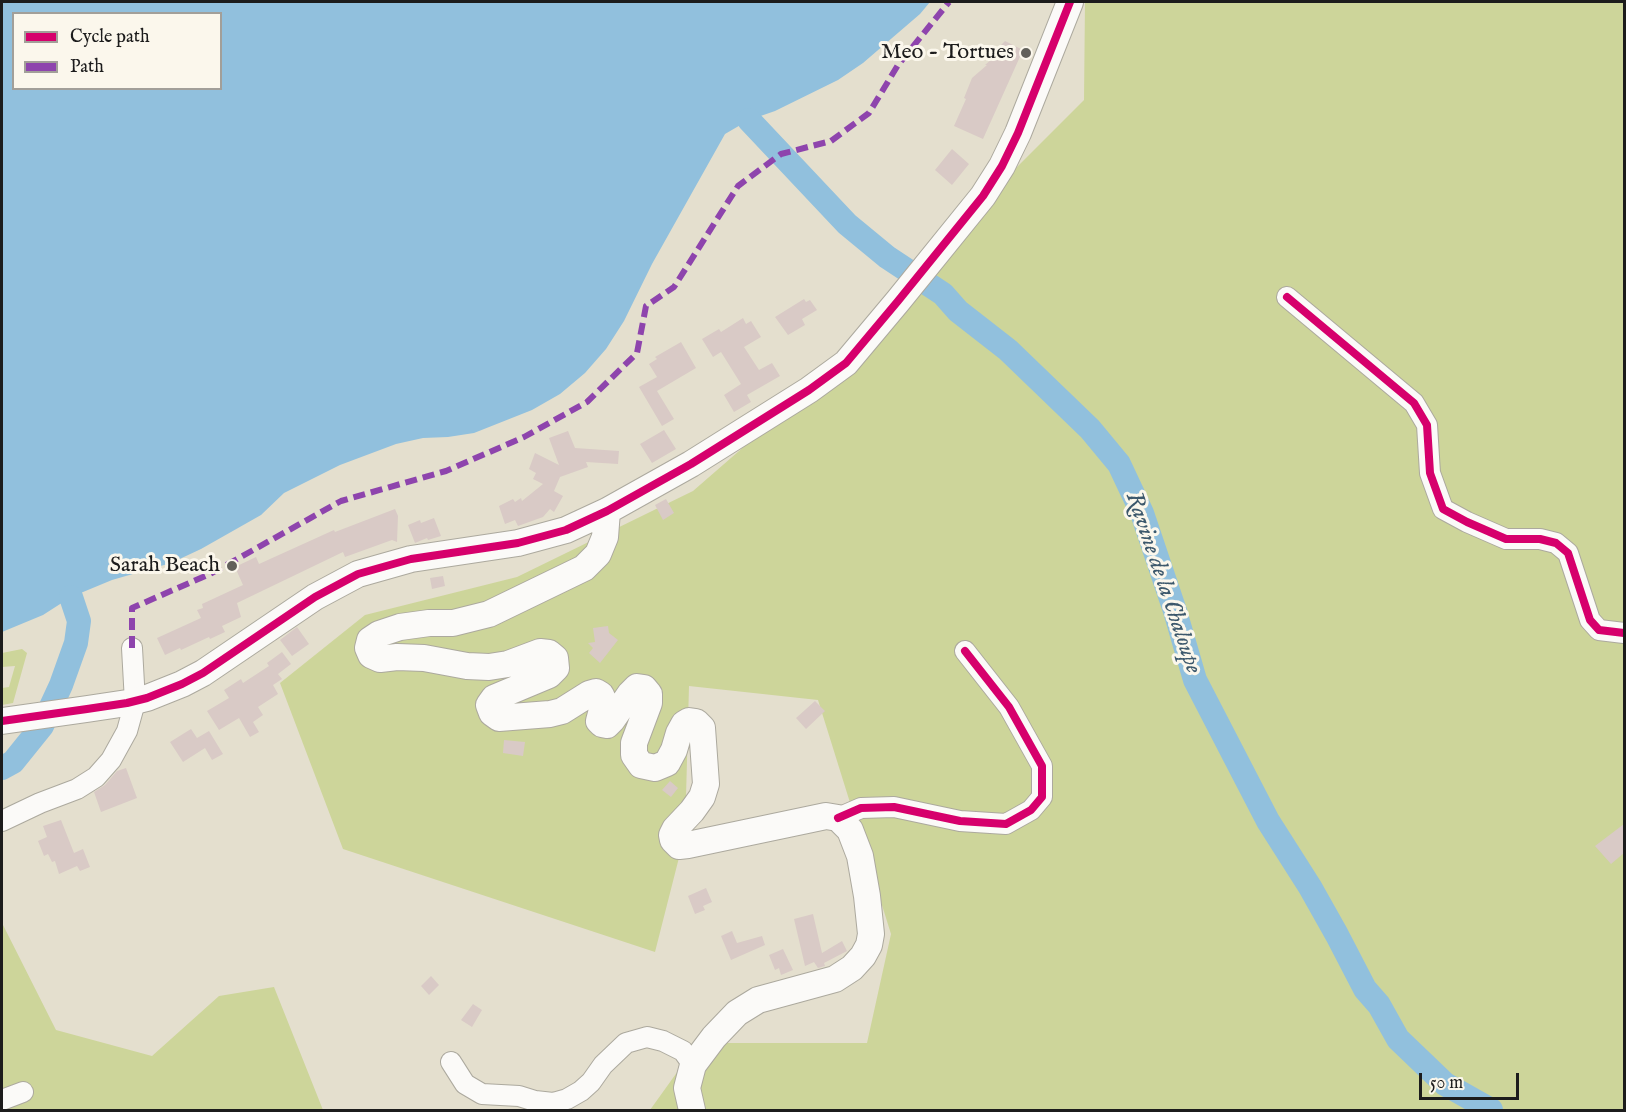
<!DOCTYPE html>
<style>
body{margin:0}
#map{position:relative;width:1626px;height:1112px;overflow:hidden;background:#e4dfce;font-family:"IM FELL English",serif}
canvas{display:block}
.frame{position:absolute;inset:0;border:3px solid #1c1c1c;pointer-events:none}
.legend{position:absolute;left:12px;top:12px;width:210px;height:78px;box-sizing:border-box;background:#fbf7ec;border:2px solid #a29f99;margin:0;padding:8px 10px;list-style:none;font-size:18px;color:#1c1c1c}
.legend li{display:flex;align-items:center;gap:12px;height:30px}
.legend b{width:30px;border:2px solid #a29f99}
.scale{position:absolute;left:1419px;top:1073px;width:100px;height:27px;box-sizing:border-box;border:3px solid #1c1c1c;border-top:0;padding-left:8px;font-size:18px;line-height:21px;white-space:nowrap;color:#1c1c1c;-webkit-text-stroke:4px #fbf7ec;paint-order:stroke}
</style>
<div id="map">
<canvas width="1626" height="1112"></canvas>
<div class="frame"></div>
<ul class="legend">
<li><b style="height:8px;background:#d6006c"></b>Cycle path</li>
<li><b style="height:8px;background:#8e44ad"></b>Path</li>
</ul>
<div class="scale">50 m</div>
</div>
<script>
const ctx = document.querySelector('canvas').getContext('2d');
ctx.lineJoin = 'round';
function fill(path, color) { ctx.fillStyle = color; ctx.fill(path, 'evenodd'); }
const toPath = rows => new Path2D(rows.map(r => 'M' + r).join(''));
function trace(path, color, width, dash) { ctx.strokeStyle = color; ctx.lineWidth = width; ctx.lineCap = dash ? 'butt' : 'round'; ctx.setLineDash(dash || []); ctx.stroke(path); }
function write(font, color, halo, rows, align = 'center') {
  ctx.font = font + ' "IM FELL English",serif'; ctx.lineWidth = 6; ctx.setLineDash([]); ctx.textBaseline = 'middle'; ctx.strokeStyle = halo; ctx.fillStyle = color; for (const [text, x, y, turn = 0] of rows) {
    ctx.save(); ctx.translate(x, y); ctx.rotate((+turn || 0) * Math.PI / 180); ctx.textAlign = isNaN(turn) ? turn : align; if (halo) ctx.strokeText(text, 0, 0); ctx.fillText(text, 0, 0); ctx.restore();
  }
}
fill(toPath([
 [1085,2,1624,2,1624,1110,650,1110,698,1043,867,1043,891,934,818,700,689,686,685,834,655,952,343,849,280,683,365,615,517,577,693,491,846,358,1000,184,1084,100],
 [22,649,27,653,13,703,2,705,2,688,9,687,15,666,2,667,2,653],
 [2,923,56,1030,152,1056,219,996,274,987,323,1110,2,1110]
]), '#cdd59a');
fill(toPath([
 [2,2,930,2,920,14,863,63,838,80,775,111,749,120,725,134,652,264,624,321,606,349,585,373,560,394,532,410,474,433,448,437,423,438,396,444,340,465,284,493,261,515,201,549,171,563,112,580,71,597,43,615,2,632],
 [14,14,220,14,220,88,14,88]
]), '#91c0dd');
trace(toPath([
 [749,120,847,224,887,257,943,294,958,311,1008,350,1090,429,1119,464,1142,513,1175,611,1195,680,1268,821,1310,887,1337,935,1365,989,1379,1005,1398,1039,1445,1084,1491,1110],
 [2,768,13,762,42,726,61,685,76,643,79,621,71,597]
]), '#91c0dd', 24);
fill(toPath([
 [1005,41,1023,50,983,139,954,126,966,99,964,98,972,78,987,65,985,65,993,58,991,57,998,51,996,50],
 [952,149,969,164,952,185,935,170],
 [804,299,806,302,810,300,817,310,802,319,805,325,788,335,775,317],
 [743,318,746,324,751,321,761,337,744,347,759,370,772,363,780,376,747,395,751,402,734,412,724,395,741,384,721,352,713,357,702,339,719,329,721,332],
 [681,342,696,368,657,391,674,419,662,426,639,387,657,377,649,364,657,359,655,357],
 [664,430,676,449,652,463,640,444],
 [568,431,575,448,619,451,618,464,586,462,588,467,560,477,554,491,563,496,554,512,550,509,543,517,518,526,515,520,505,524,499,506,513,499,515,502,521,498,522,501,543,484,533,479,536,473,529,469,535,453,559,465,549,438],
 [666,499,674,513,663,520,655,505],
 [395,509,398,516,397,542,392,540,345,557,343,552,237,603,241,617,222,626,225,632,210,639,209,637,181,650,180,648,165,655,157,638,201,618,197,610,203,608,202,604,243,585,235,567,256,557,259,564,334,530,335,532],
 [434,518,441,536,428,540,427,538,415,543,408,525,420,520,421,523],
 [443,576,445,586,432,589,430,578],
 [608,626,609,633,618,640,600,663,589,653,593,648,588,643,595,642,593,628],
 [297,627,309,644,292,656,280,640],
 [282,652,291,664,278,674,282,679,273,685,278,694,258,707,263,715,253,722,259,732,250,737,239,718,219,730,207,711,229,698,224,690,241,679,243,683,269,666,267,663],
 [815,701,825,711,806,729,796,718],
 [191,729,197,738,209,731,223,754,212,760,205,748,183,762,170,742],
 [504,740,525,742,523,756,503,753],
 [126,768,137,798,101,812,94,792,105,785,117,771],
 [670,781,678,788,671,797,662,790],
 [61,820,74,853,83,849,90,867,80,871,77,866,59,874,55,861,52,862,48,854,44,856,38,841,47,837,43,826],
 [1624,824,1624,853,1611,864,1595,846],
 [706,888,712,902,703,906,705,910,695,914,688,896],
 [813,914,822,953,842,941,847,951,824,963,825,966,818,968,814,962,805,966,794,919],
 [732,931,737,943,762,936,765,945,731,960,721,936],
 [783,949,793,970,781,975,779,968,775,970,769,955],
 [431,976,439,985,429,995,421,986],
 [473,1004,482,1010,472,1027,461,1020]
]), '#d9cac6');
const minor = toPath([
 [1287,297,1414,403,1427,425,1430,473,1443,509,1467,522,1506,539,1540,539,1556,543,1568,553,1590,620,1599,630,1624,633],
 [838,818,861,808,894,807,960,821,1006,824,1031,810,1042,797,1042,766,1009,707,965,651],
 [2,821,40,803,77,789,96,777,111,760,127,731,135,702,132,648],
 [451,1062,465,1084,482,1094,519,1096,535,1101,553,1103,567,1099,581,1091,591,1082,603,1065,626,1043,647,1037,663,1041,683,1051,693,1065],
 [2,1100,23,1092]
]);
const major = toPath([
 [607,511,605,537,598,554,584,568,489,614,453,623,429,623,400,627,379,634,370,640,368,648,371,655,380,659,397,657,424,658,467,666,489,667,508,664,540,652,549,653,555,658,556,668,549,675,494,698,489,705,492,713,499,718,550,714,562,711,589,694,596,692,601,695,604,702,599,721,602,724,607,725,612,720,630,694,637,687,644,688,649,694,649,703,634,743,634,755,641,765,655,768,667,763,674,750,679,733,684,724,689,721,696,722,702,728,706,784,702,797,692,811,675,829,672,835,673,840,679,846,688,845,826,816,838,818,850,830,860,856,867,896,871,934,869,945,863,956,852,968,835,979,758,1000,737,1013,714,1037,693,1065,687,1088,692,1110],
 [2,721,87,709,127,703,147,698,182,684,203,673,315,597,358,574,411,559,518,543,566,530,607,511,691,464,809,390,846,363,898,301,983,196,1002,166,1018,133,1070,2]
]);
trace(minor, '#aca99e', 22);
trace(major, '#aca99e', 28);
trace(minor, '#fbfaf8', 20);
trace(major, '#fbfaf8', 26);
trace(toPath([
 [132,648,132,608,212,573,341,501,446,471,524,437,587,402,637,353,646,306,674,287,738,186,781,154,831,141,869,113,898,65,949,2]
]), '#8e44ad', 6, [12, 6]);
trace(toPath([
 [1287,297,1414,403,1427,425,1430,473,1443,509,1467,522,1506,539,1540,539,1556,543,1568,553,1590,620,1599,630,1624,633],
 [2,721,87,709,127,703,147,698,182,684,203,673,315,597,358,574,411,559,518,543,566,530,607,511,691,464,809,390,846,363,898,301,983,196,1002,166,1018,133,1070,2],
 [838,818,861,808,894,807,960,821,1006,824,1031,810,1042,797,1042,766,1009,707,965,651]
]), '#d6006c', 8);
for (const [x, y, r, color] of [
 [1026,53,6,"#62605a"],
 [232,566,6,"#62605a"]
]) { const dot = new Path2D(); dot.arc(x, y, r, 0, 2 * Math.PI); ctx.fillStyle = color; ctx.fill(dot); trace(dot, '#fbf7ec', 2); }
write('22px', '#1c1c1c', '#fbf7ec', [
 ["Meo - Tortues",1014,53],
 ["Sarah Beach",220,566]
], 'right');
write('italic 24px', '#3c586c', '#fbf7ec', [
 ["Ravine de la Chaloupe",1162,583,71]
]);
</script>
